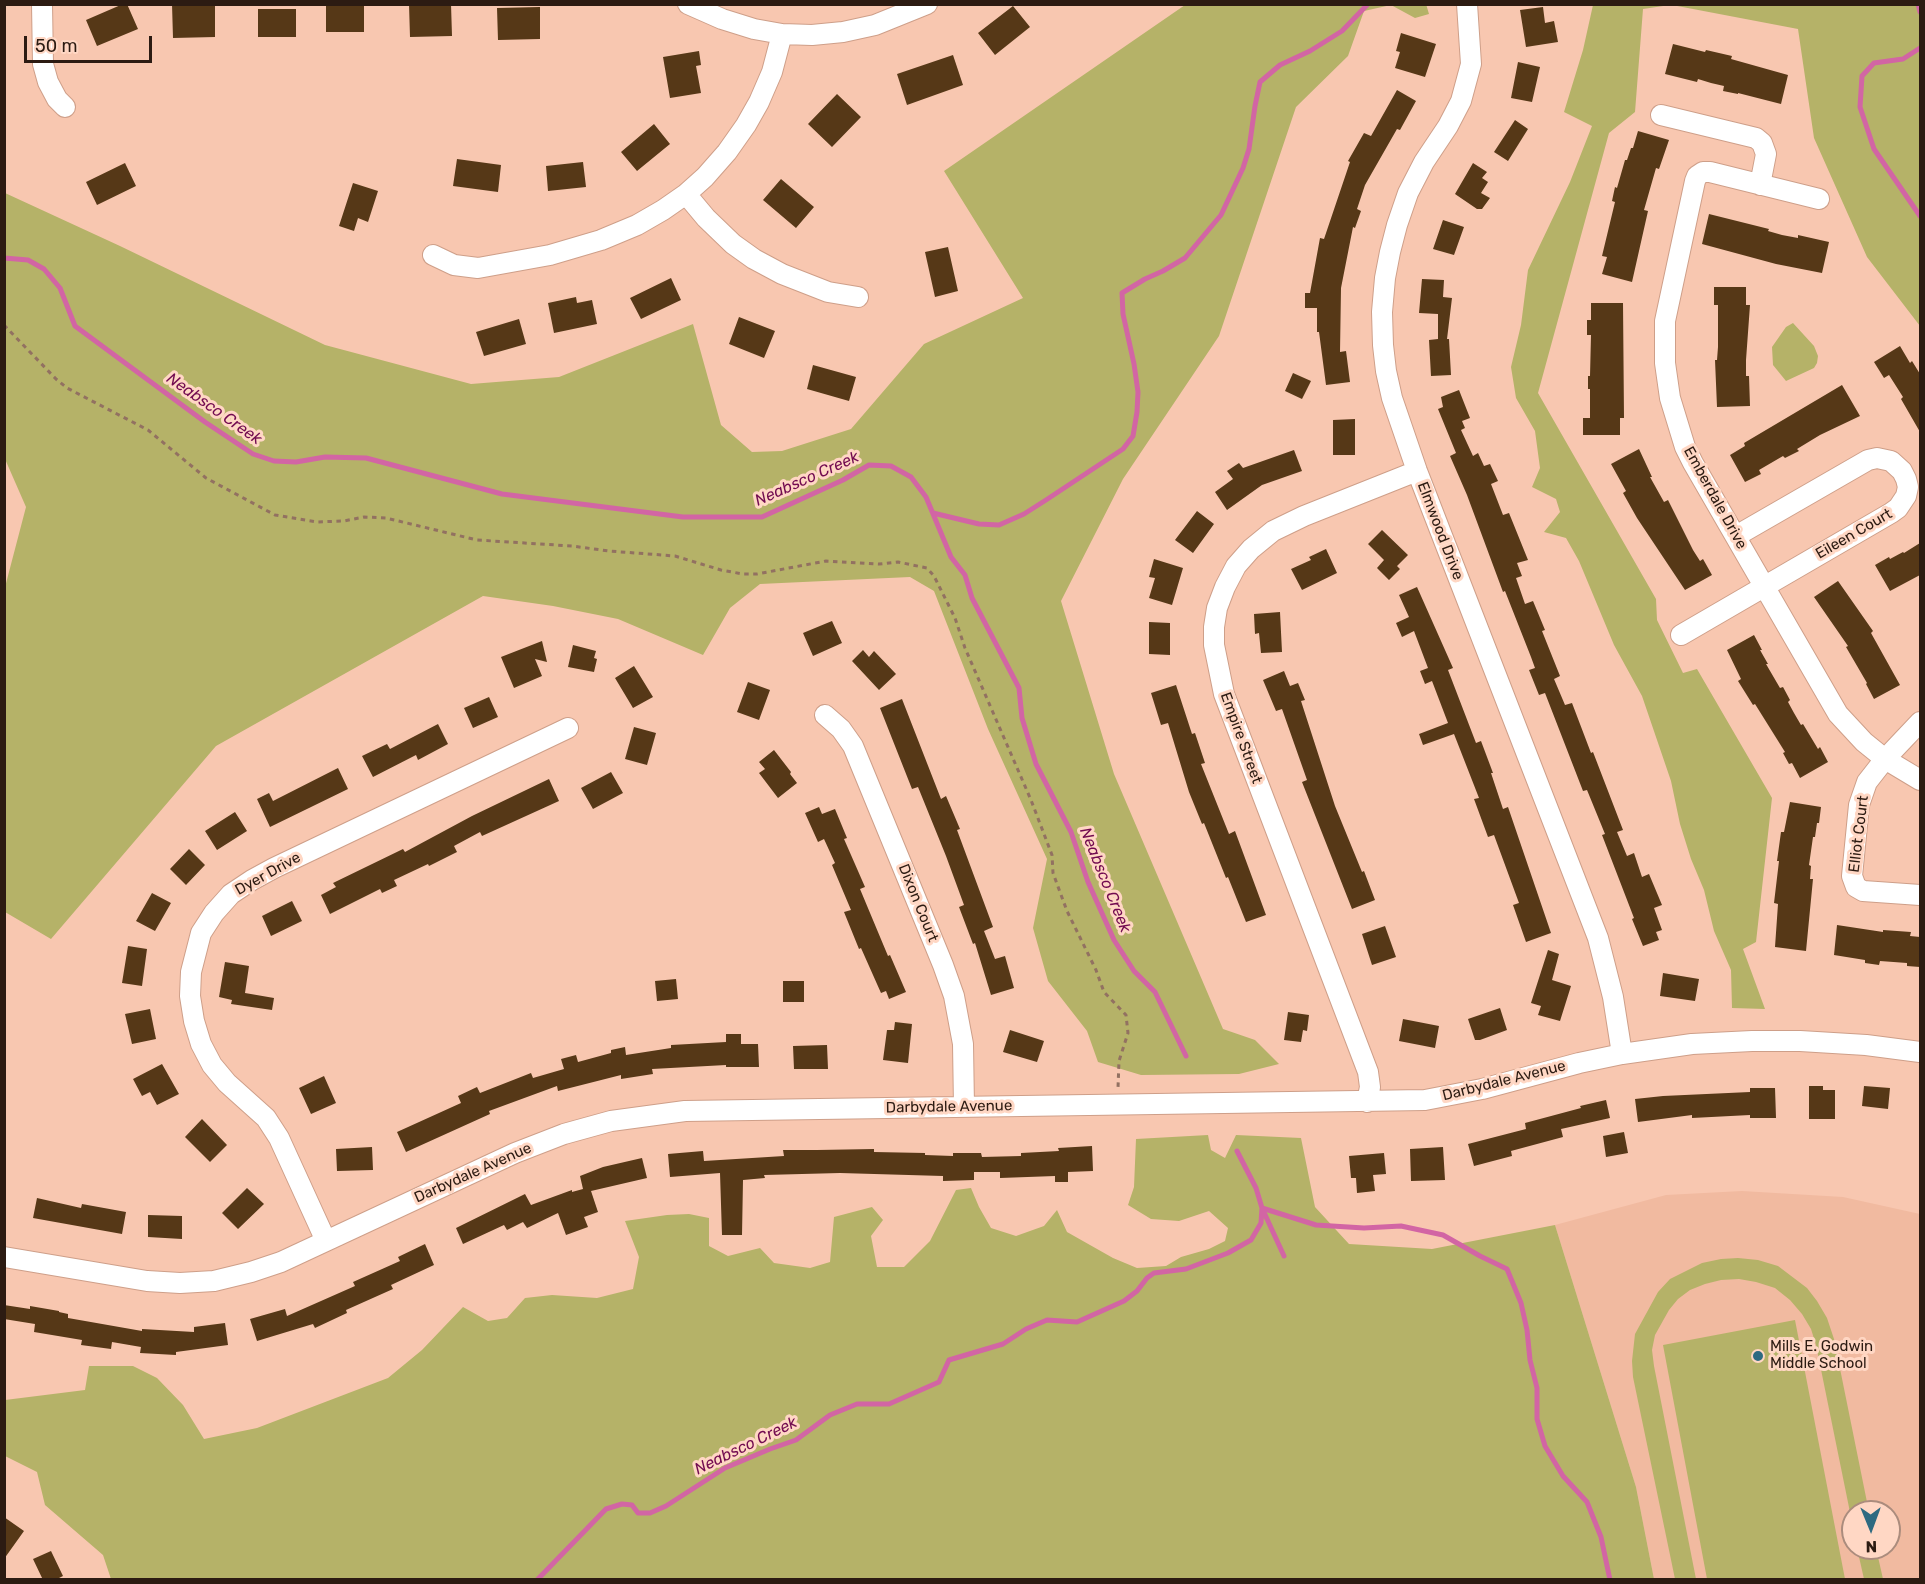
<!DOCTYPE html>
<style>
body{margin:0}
#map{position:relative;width:1925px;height:1584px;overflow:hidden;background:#f8c7b0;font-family:Rubik,sans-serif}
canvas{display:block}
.frame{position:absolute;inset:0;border:6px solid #2c1b12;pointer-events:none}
.north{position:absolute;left:1841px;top:1500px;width:60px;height:60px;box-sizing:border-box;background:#ffd7c4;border:2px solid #ab8c7d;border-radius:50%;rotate:179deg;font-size:16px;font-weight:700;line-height:24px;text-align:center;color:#2c1b12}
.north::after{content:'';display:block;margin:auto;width:21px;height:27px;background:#2e6a81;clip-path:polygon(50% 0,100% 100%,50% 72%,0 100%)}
.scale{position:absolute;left:24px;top:36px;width:128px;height:27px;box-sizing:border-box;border:3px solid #2c1b12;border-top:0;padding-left:8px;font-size:18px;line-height:21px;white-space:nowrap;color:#2c1b12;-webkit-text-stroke:4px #ffd7c4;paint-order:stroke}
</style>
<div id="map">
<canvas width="1925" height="1584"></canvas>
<div class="frame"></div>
<div class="north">N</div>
<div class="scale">50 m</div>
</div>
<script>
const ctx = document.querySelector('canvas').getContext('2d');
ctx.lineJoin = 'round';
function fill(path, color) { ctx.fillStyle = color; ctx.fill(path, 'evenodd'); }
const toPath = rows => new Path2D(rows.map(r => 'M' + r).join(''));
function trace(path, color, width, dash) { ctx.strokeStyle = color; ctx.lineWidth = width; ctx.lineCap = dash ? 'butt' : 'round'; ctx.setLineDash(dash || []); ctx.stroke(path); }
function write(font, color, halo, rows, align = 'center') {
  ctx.font = font + ' Rubik,sans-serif'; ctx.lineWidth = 6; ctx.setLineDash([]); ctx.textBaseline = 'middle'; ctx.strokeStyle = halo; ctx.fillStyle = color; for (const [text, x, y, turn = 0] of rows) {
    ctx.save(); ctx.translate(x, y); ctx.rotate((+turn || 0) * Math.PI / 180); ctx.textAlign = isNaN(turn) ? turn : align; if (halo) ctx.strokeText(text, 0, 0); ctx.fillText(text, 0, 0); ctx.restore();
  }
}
fill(toPath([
 [1742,1191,1843,1197,1920,1214,1920,1579,1654,1579,1636,1487,1555,1225,1666,1195],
 [1853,1512,1889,1512,1889,1548,1853,1548]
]), '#f1baa0');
fill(toPath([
 [1185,5,1426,4,1429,14,1415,18,1391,5,1364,11,1348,56,1296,107,1219,336,1123,479,1061,601,1114,774,1223,1029,1255,1040,1279,1064,1239,1074,1141,1075,1098,1062,1087,1031,1048,981,1033,928,1047,859,988,729,934,591,910,577,760,584,730,608,703,655,618,619,553,606,483,596,216,746,51,939,5,912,4,591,26,507,5,459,5,193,120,246,325,345,471,384,559,377,693,324,721,425,752,452,782,451,851,429,924,344,1023,298,944,171],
 [1593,5,1670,5,1643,9,1635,112,1609,133,1538,393,1656,599,1657,620,1683,673,1697,669,1772,798,1756,942,1743,949,1765,1009,1732,1008,1731,970,1714,931,1704,890,1691,859,1680,824,1671,781,1642,696,1614,645,1579,561,1566,538,1544,532,1560,512,1556,499,1532,487,1540,468,1535,431,1516,398,1511,367,1521,325,1528,270,1570,182,1592,126,1564,112,1583,50],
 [1672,5,1920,5,1920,326,1867,257,1814,138,1798,29],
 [1793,323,1814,346,1818,356,1817,363,1814,368,1786,381,1773,365,1772,347,1786,327],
 [1208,1135,1211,1150,1225,1158,1236,1135,1301,1138,1315,1207,1349,1244,1432,1249,1555,1225,1636,1487,1654,1579,111,1579,103,1555,45,1505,37,1472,5,1456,5,1400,85,1390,89,1366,133,1366,157,1378,183,1405,204,1439,257,1428,388,1378,422,1350,463,1307,488,1321,507,1318,525,1298,552,1295,597,1298,633,1289,639,1257,625,1221,667,1215,689,1214,709,1218,709,1246,728,1256,760,1248,774,1263,810,1268,830,1262,834,1217,872,1207,883,1220,871,1236,877,1267,904,1267,930,1241,956,1190,971,1188,979,1207,991,1228,1016,1236,1044,1226,1057,1210,1067,1232,1113,1258,1137,1268,1166,1266,1181,1257,1209,1249,1225,1241,1228,1228,1209,1211,1179,1221,1151,1219,1128,1205,1134,1187,1136,1139],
 [1738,1258,1758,1260,1778,1266,1807,1288,1817,1301,1827,1318,1834,1339,1869,1512,1853,1512,1853,1527,1816,1345,1811,1329,1802,1314,1790,1300,1775,1288,1756,1282,1739,1279,1721,1280,1705,1284,1690,1290,1678,1299,1669,1310,1655,1335,1652,1350,1654,1366,1696,1579,1675,1579,1633,1377,1632,1361,1635,1334,1658,1292,1670,1279,1702,1263,1721,1259],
 [1795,1320,1845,1579,1707,1579,1663,1345],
 [1857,1548,1876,1548,1883,1579,1864,1579]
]), '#b5b268');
trace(toPath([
 [1918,4,1920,12],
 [1920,48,1903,59,1874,63,1862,76,1860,107,1874,149,1920,216],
 [4,258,28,260,44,269,60,288,75,326,205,422,253,454,274,461,296,462,325,457,366,458,502,494,683,517,762,517,843,480,869,465,891,466,911,477,926,497,951,557,965,575,972,598,1019,688,1022,718,1036,764,1071,832,1088,882,1114,940,1134,971,1155,992,1186,1056],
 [933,513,979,524,999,525,1024,514,1046,500,1123,449,1133,436,1137,412,1138,392,1134,364,1123,314,1122,293,1145,279,1163,271,1185,258,1221,215,1243,168,1249,149,1255,106,1260,82,1280,65,1310,51,1342,31,1368,4],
 [1284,1256,1262,1208,1316,1225,1364,1228,1401,1226,1443,1235,1480,1256,1507,1269,1521,1303,1527,1330,1530,1360,1537,1388,1537,1419,1545,1446,1563,1476,1587,1502,1601,1537,1610,1580],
 [537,1580,606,1509,622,1504,632,1505,638,1513,650,1513,666,1506,725,1468,770,1449,796,1440,830,1415,857,1404,889,1404,939,1382,949,1360,1003,1344,1026,1329,1047,1320,1077,1322,1124,1301,1137,1291,1147,1278,1154,1273,1186,1269,1228,1253,1251,1240,1261,1223,1262,1208,1256,1188,1237,1151]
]), '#d265a4', 5);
fill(toPath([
 [123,4,127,4,138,29,97,46,86,20],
 [172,4,215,4,215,37,173,38],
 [326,4,364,4,364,32,326,32],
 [409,4,451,4,452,36,410,37],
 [1013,6,1030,27,995,55,978,33],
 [540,7,540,39,498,40,497,8],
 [1543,7,1545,23,1554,21,1558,42,1526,47,1520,10],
 [258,9,296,9,296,37,258,37],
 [1401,33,1436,44,1425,77,1395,68,1400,52,1396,51],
 [1673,44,1705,52,1706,50,1732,56,1731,59,1788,75,1781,104,1738,93,1738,94,1723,91,1724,86,1711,83,1698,79,1697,82,1665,74],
 [699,51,701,65,696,66,701,93,670,98,663,57],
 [953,55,963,85,907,105,897,74],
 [1518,62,1540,67,1532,102,1511,98],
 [1397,90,1416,101,1400,130,1397,129,1365,185,1357,209,1361,211,1355,228,1353,227,1341,288,1340,352,1346,351,1350,382,1326,385,1319,332,1317,332,1317,308,1305,308,1305,293,1310,293,1320,238,1324,239,1350,162,1348,161,1364,133,1371,136],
 [837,94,861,117,832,147,808,124],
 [1515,120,1528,129,1508,161,1494,152],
 [654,124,670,144,637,171,621,152],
 [1638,131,1669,140,1659,169,1656,168,1644,210,1648,211,1632,282,1602,274,1607,257,1602,256,1615,202,1612,201,1615,187,1617,188,1625,160,1627,160,1631,148,1633,148],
 [457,159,501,165,498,192,453,186],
 [583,162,586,187,548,191,546,166],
 [125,163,136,186,97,205,86,182],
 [1473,163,1487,172,1482,178,1488,182,1481,193,1490,198,1482,209,1477,209,1455,194],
 [781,179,814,207,796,228,763,200],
 [353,183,378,191,368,222,358,218,354,231,339,226],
 [1709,214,1769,229,1768,231,1782,235,1798,238,1798,235,1829,242,1822,273,1776,264,1702,244],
 [1443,220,1464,227,1454,255,1433,249],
 [948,247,958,291,935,297,925,252],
 [671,278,681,300,641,319,630,298],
 [1422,279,1444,280,1443,297,1452,298,1447,339,1449,339,1451,375,1431,376,1429,340,1438,339,1438,314,1419,313],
 [1714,287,1746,287,1746,305,1750,305,1746,360,1746,376,1749,376,1750,406,1717,407,1715,360,1717,360,1718,347,1718,305,1714,305],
 [576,297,577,303,592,300,597,324,554,333,548,303],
 [1591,303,1623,303,1624,418,1620,418,1620,435,1583,435,1583,418,1590,418,1590,389,1588,389,1588,376,1590,376,1591,335,1587,335,1587,320,1591,320],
 [739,317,775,331,764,358,729,344],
 [519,319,526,344,484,356,476,332],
 [1900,346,1910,363,1912,361,1920,374,1920,432,1901,399,1903,397,1889,375,1884,378,1874,362],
 [813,365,856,377,849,401,807,389],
 [1293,373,1311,381,1302,399,1285,391],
 [1842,385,1860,416,1820,435,1797,449,1799,451,1785,458,1783,456,1759,470,1761,474,1745,482,1730,455,1745,446,1744,443],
 [1459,390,1470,418,1462,421,1465,428,1461,430,1473,456,1478,453,1484,466,1490,464,1498,481,1491,484,1503,515,1509,513,1528,560,1517,563,1522,576,1516,578,1525,604,1533,601,1545,630,1542,631,1560,676,1554,679,1565,705,1572,703,1591,753,1593,752,1623,830,1617,832,1627,856,1634,853,1642,877,1649,874,1662,905,1654,908,1662,930,1656,932,1659,940,1643,946,1632,919,1634,918,1602,835,1605,834,1587,790,1583,791,1545,693,1539,695,1529,670,1535,668,1531,657,1505,591,1503,592,1467,495,1450,456,1456,453,1438,409,1443,407,1441,397],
 [1355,419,1355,455,1333,455,1333,420],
 [1639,449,1652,477,1650,477,1664,502,1668,500,1693,550,1700,561,1703,559,1712,575,1685,590,1637,518,1623,493,1626,491,1611,464],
 [1294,450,1302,471,1262,485,1227,510,1215,492,1233,479,1227,471,1239,463,1243,468],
 [1197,511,1214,524,1193,553,1175,540],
 [1382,530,1408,555,1397,566,1400,569,1389,580,1377,568,1384,560,1368,544],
 [1920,543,1920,575,1890,591,1875,565,1889,557,1890,559,1903,552,1904,553],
 [1326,549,1337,573,1302,590,1291,569,1311,560,1309,557],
 [1154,559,1183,568,1172,605,1149,598,1155,578,1149,577],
 [1838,581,1873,631,1871,633,1900,685,1874,699,1866,684,1867,683,1846,647,1848,646,1814,597],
 [1417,587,1453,668,1448,670,1476,743,1481,741,1493,773,1491,773,1503,809,1508,807,1551,933,1526,942,1513,905,1519,903,1494,835,1488,837,1474,799,1479,798,1454,734,1423,745,1419,734,1448,723,1432,681,1425,684,1420,671,1428,668,1414,631,1402,637,1396,623,1409,617,1399,595],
 [1280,612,1282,652,1261,653,1259,633,1255,634,1254,614],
 [832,621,842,643,813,656,803,633],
 [1149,622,1170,623,1170,655,1149,654],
 [1754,635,1762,650,1760,650,1768,664,1766,664,1780,688,1783,687,1790,700,1788,702,1794,713,1801,725,1803,724,1818,749,1820,747,1828,762,1800,778,1792,763,1789,764,1783,753,1785,752,1755,704,1753,705,1738,681,1741,679,1727,650],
 [542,641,547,662,535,659,542,676,514,688,501,657],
 [573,645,596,651,594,658,597,659,594,672,568,667],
 [863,650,869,657,874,651,896,674,879,690,852,661],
 [634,666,653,697,633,708,615,678],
 [1284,671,1290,686,1298,683,1305,700,1301,701,1335,806,1362,872,1364,871,1375,900,1352,909,1302,782,1307,780,1282,709,1276,711,1263,680],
 [748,682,770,690,759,720,737,712],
 [1176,685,1192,734,1195,733,1205,763,1201,764,1229,834,1235,831,1266,915,1246,922,1228,877,1226,878,1204,823,1202,824,1189,792,1168,723,1161,725,1151,693],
 [489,697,498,717,473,728,464,708],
 [902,699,941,799,946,796,960,829,957,830,993,927,984,931,995,959,1005,956,1014,988,991,995,975,943,973,944,959,907,964,905,946,856,918,787,912,789,880,708],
 [438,724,448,744,418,760,416,755,373,777,362,756,387,744,390,749],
 [634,727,656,733,647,765,625,759],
 [774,750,791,772,790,774,797,783,778,798,759,773,765,769,759,762],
 [338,768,348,789,270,827,257,799,269,793,273,801],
 [611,772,623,793,593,809,581,788],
 [549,779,559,801,482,836,480,832,454,846,457,852,429,866,428,864,394,880,397,886,382,893,380,889,330,914,321,895,336,887,333,883,403,849,405,852,472,816],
 [1790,802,1821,807,1819,823,1817,823,1815,837,1813,837,1809,865,1811,866,1810,879,1813,879,1806,951,1775,947,1778,904,1774,903,1779,861,1777,861,1781,832,1784,832],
 [819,807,822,814,835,809,847,838,844,839,865,887,860,889,888,956,890,955,906,992,889,999,886,991,881,993,861,948,859,949,844,912,851,910,832,865,835,863,824,839,818,842,805,813],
 [235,812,247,831,217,850,205,831],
 [189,849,205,865,186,885,170,869],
 [152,893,171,903,155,931,136,921],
 [292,901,302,921,271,936,262,916],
 [1837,925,1883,932,1883,930,1911,932,1910,936,1920,937,1920,967,1907,966,1907,963,1880,961,1879,965,1865,963,1865,960,1834,955],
 [1385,926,1396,957,1372,965,1362,934],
 [128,946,147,949,142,986,122,983],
 [1548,950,1559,954,1552,980,1571,986,1560,1021,1538,1015,1541,1006,1531,1003],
 [225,962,249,966,245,993,274,998,272,1010,231,1004,232,1000,219,997],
 [1663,973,1699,979,1695,1001,1660,996],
 [676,979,678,999,657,1001,655,981],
 [783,981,804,981,804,1002,783,1002],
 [1500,1008,1507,1030,1480,1040,1475,1040,1468,1019],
 [150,1009,156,1039,132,1044,125,1014],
 [1288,1012,1309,1015,1307,1031,1303,1030,1301,1042,1284,1040],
 [1403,1019,1439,1026,1435,1048,1399,1041],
 [895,1022,912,1024,908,1063,883,1060,887,1030,894,1030],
 [1010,1030,1044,1041,1037,1062,1003,1052],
 [726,1034,741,1034,741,1044,758,1044,759,1067,726,1067,726,1065,652,1069,653,1074,621,1079,621,1075,558,1091,557,1086,489,1111,490,1114,406,1152,397,1132,461,1103,458,1096,477,1087,480,1093,531,1073,533,1078,564,1069,561,1059,576,1055,578,1062,611,1053,611,1050,625,1047,626,1055,671,1048,671,1045,726,1042],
 [827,1045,828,1069,794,1069,793,1046],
 [162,1064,179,1094,157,1105,150,1092,142,1096,133,1079],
 [324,1076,336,1103,311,1114,299,1088],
 [1809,1086,1823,1086,1823,1090,1835,1090,1835,1119,1809,1119],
 [1864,1086,1890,1088,1888,1109,1862,1106],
 [1750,1088,1775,1088,1776,1118,1750,1118,1750,1115,1692,1118,1692,1115,1638,1122,1635,1099,1663,1096,1750,1092],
 [1606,1100,1610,1118,1561,1129,1563,1137,1511,1151,1512,1156,1474,1166,1468,1144,1526,1129,1525,1123,1581,1108,1580,1106],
 [202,1119,227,1145,210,1162,185,1137],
 [1624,1132,1628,1153,1606,1157,1603,1136],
 [1092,1146,1093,1171,1068,1172,1068,1182,1055,1182,1055,1176,1000,1178,1000,1172,974,1172,974,1180,943,1181,943,1176,840,1173,764,1175,765,1178,743,1180,742,1235,722,1235,720,1173,670,1177,668,1154,703,1151,704,1161,784,1156,783,1150,817,1150,874,1149,874,1152,925,1153,925,1155,953,1156,953,1153,981,1153,982,1157,1021,1156,1021,1153,1059,1151,1058,1148],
 [372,1147,373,1170,337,1171,336,1149],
 [1443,1147,1445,1180,1411,1181,1410,1149],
 [1384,1153,1386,1174,1373,1175,1375,1191,1357,1193,1356,1178,1351,1178,1349,1156],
 [642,1158,647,1178,591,1191,598,1212,584,1217,588,1227,566,1235,558,1213,527,1228,523,1222,507,1230,504,1225,463,1244,456,1228,525,1194,531,1205,572,1190,572,1192,583,1189,580,1176,603,1167],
 [247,1188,264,1204,238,1229,222,1213],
 [37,1198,81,1208,82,1204,126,1212,122,1234,33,1218],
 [148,1215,182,1216,182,1239,148,1237],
 [425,1244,434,1265,391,1285,393,1289,346,1310,347,1313,315,1328,313,1324,257,1341,250,1319,285,1309,287,1316,355,1286,353,1282,400,1261,398,1257],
 [4,1305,30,1309,30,1306,59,1311,59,1312,68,1314,68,1318,142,1331,142,1329,194,1332,194,1327,225,1323,228,1345,176,1352,176,1355,140,1353,141,1347,112,1342,111,1349,81,1345,82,1340,34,1332,35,1324,4,1319],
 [4,1517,24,1531,4,1559],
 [51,1551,63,1576,55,1580,43,1580,33,1559]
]), '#563817');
const minor = toPath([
 [42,4,43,64,48,82,57,99,65,107],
 [688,4,722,19,754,29,782,34,812,35,843,32,875,25,927,4],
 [1467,4,1471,64,1461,101,1448,126,1424,162,1408,193,1397,225,1390,252,1385,278,1382,312,1383,345,1386,371,1392,398,1417,471,1598,938,1613,997,1622,1054],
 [1661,115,1756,138,1762,143,1766,154,1760,185],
 [686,194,706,218,733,244,754,259,782,274,828,292,858,297],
 [1819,199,1710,172,1703,172,1697,176,1695,181,1665,321,1665,363,1670,398,1685,447,1693,463,1838,714,1864,742,1885,759,1920,780],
 [433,255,454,265,478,268,550,255,601,240,637,225,663,210,686,194,705,177,727,152,746,125,759,102,772,72,782,34],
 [1681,635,1891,513,1898,508,1906,496,1908,487,1906,479,1902,471,1891,461,1877,458,1868,460,1736,536],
 [825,715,841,729,853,746,943,965,954,996,963,1044,964,1107],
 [1920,722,1885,759,1867,782,1859,805,1852,876,1856,887,1863,891,1920,895],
 [1367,1102,1370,1087,1368,1072,1224,694,1214,645,1214,627,1217,608,1225,587,1236,566,1251,549,1273,531,1304,516,1417,471],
 [326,1241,279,1138,266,1118,227,1083,212,1065,201,1044,194,1021,190,996,191,972,201,933,214,913,231,894,252,880,274,868,568,728],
 [4,1257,147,1281,180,1283,214,1281,251,1272,281,1262,515,1153,564,1134,611,1121,685,1111,1425,1100,1482,1089,1579,1063,1622,1054,1692,1044,1752,1041,1800,1041,1866,1045,1920,1052]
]);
trace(minor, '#ce9f89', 22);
trace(toPath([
 [4,325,56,379,67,388,148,430,206,478,275,515,317,522,344,521,364,517,386,518,477,540,572,546,609,551,675,556,721,570,743,574,757,574,826,561,879,564,898,562,927,568,934,576,955,618,965,648,1031,800,1052,855,1053,873,1067,911,1096,970,1104,992,1126,1015,1128,1033,1119,1061,1118,1088]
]), '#927161', 3, [4.5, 4.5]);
trace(minor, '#fff', 20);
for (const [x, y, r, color] of [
 [1758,1356,6,"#2e6a81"]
]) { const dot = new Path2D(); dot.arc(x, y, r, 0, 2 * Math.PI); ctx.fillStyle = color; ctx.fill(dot); trace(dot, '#ffd7c4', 2); }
write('15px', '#2c1b12', '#ffd7c4', [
 ["Emberdale Drive",1715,498,61],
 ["Elmwood Drive",1440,531,69],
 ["Eileen Court",1854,534,-30],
 ["Empire Street",1241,738,70],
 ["Elliot Court",1859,834,-83],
 ["Dyer Drive",268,874,-29],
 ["Dixon Court",918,903,68],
 ["Darbydale Avenue",1504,1081,-14],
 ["Darbydale Avenue",949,1107,-1],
 ["Darbydale Avenue",473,1173,-24]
]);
write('15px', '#2c1b12', '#ffd7c4', [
 ["Mills E. Godwin",1770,1347],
 ["Middle School",1770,1364]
], 'left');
write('italic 16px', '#720b50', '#ffd7c4', [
 ["Neabsco Creek",214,409,35],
 ["Neabsco Creek",807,479,-24],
 ["Neabsco Creek",1105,880,68],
 ["Neabsco Creek",746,1446,-26]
]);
</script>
